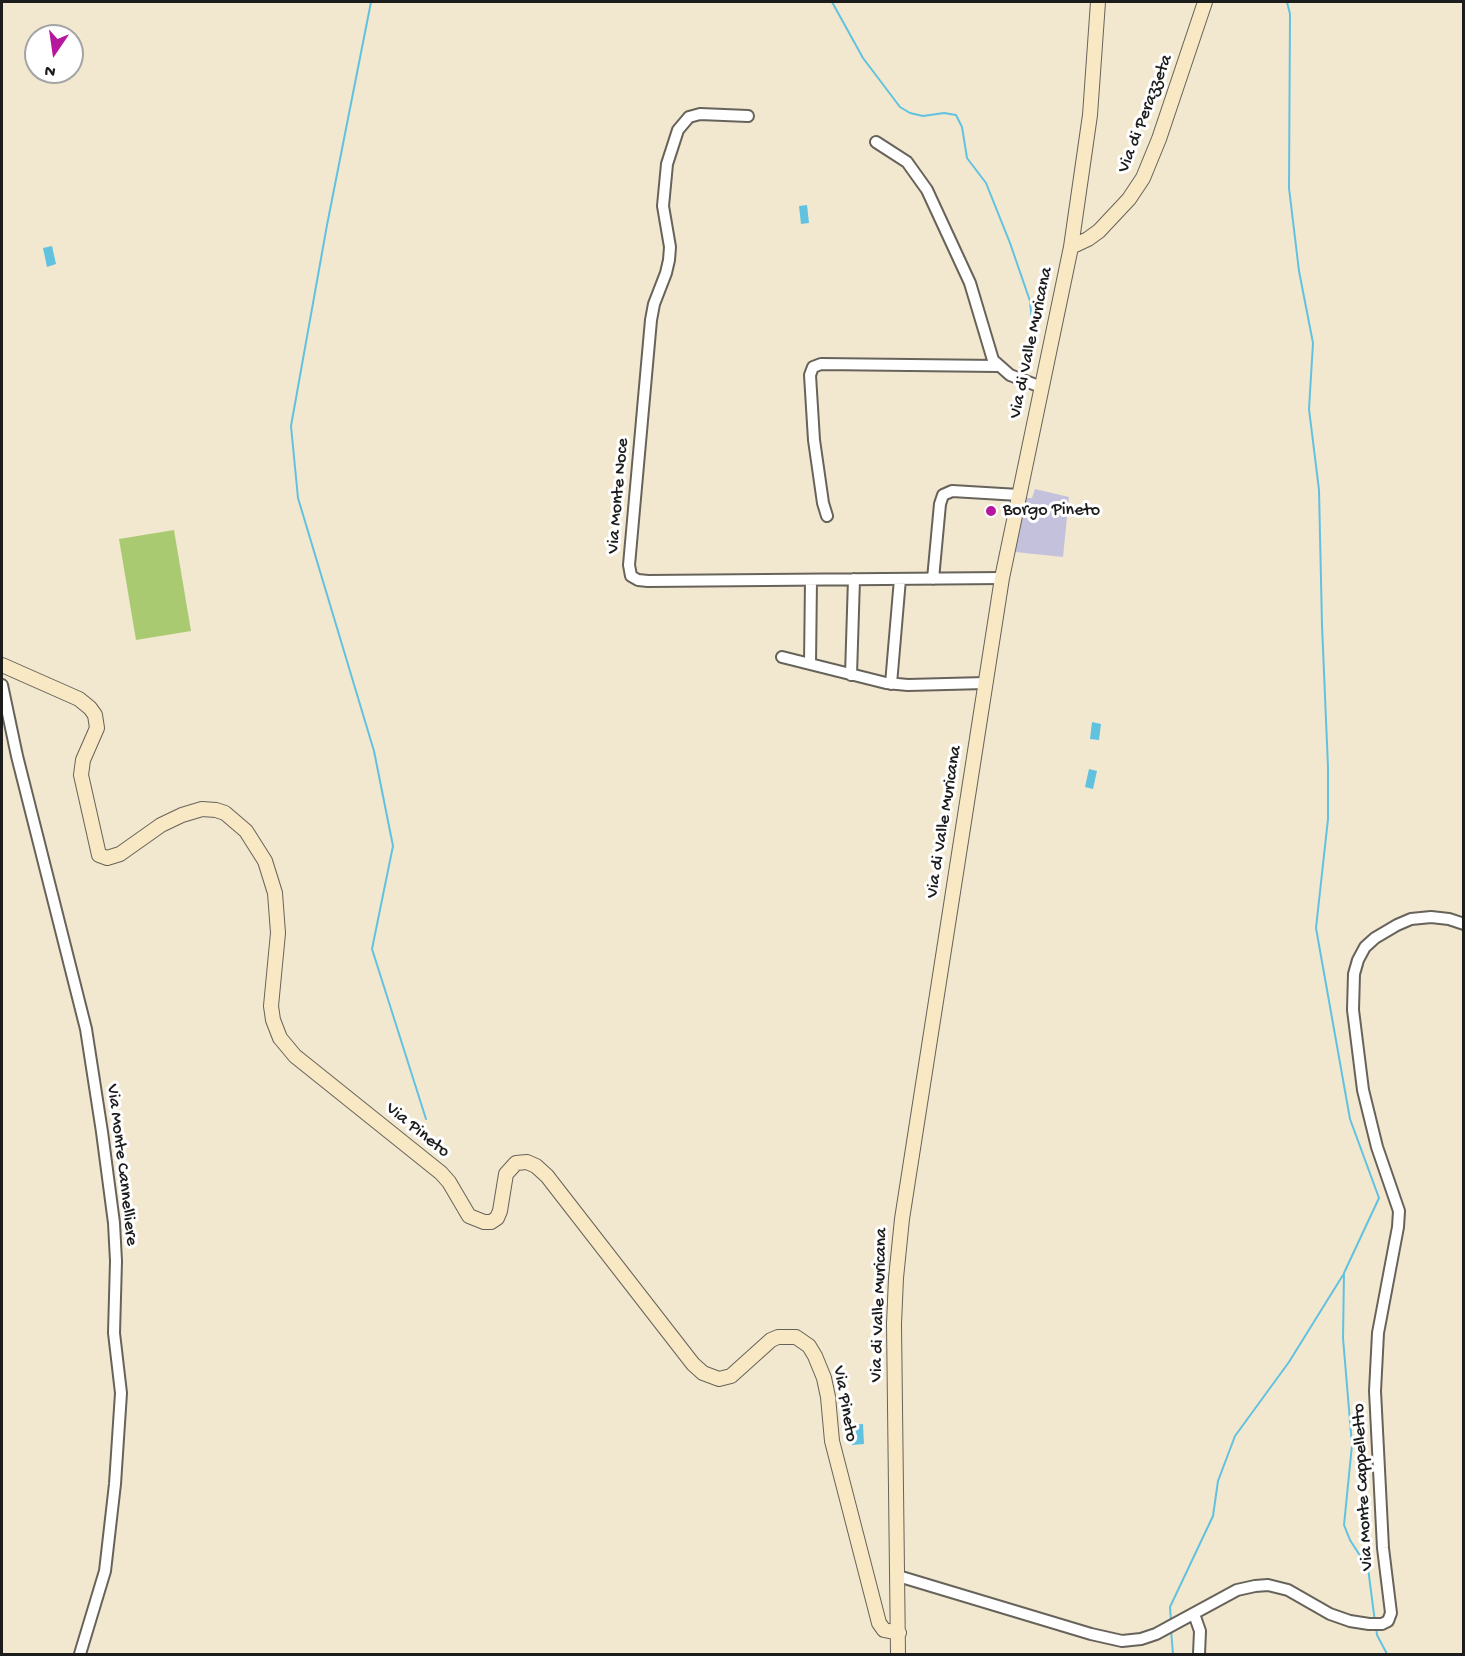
<!DOCTYPE html>
<style>
body{margin:0}
#map{position:relative;width:1465px;height:1656px;overflow:hidden;background:#f2e8cf;font-family:"Gochi Hand",sans-serif}
canvas{display:block}
.frame{position:absolute;inset:0;border:3px solid #1c1c1c;pointer-events:none}
.north{position:absolute;left:24px;top:24px;width:60px;height:60px;box-sizing:border-box;background:#fff;border:2px solid #a4a4a4;border-radius:50%;rotate:193deg;font-size:16px;font-weight:700;line-height:24px;text-align:center;color:#1c1c1c}
.north::after{content:'';display:block;margin:auto;width:21px;height:27px;background:#b5179e;clip-path:polygon(50% 0,100% 100%,50% 72%,0 100%)}
</style>
<div id="map">
<canvas width="1465" height="1656"></canvas>
<div class="frame"></div>
<div class="north">N</div>
</div>
<script>
const ctx = document.querySelector('canvas').getContext('2d');
ctx.lineJoin = 'round';
function fill(path, color) { ctx.fillStyle = color; ctx.fill(path, 'evenodd'); }
const toPath = rows => new Path2D(rows.map(r => 'M' + r).join(''));
function trace(path, color, width, dash) { ctx.strokeStyle = color; ctx.lineWidth = width; ctx.lineCap = dash ? 'butt' : 'round'; ctx.setLineDash(dash || []); ctx.stroke(path); }
function write(font, color, halo, rows, align = 'center') {
  ctx.font = font + ' "Gochi Hand",sans-serif'; ctx.lineWidth = 6; ctx.setLineDash([]); ctx.textBaseline = 'middle'; ctx.strokeStyle = halo; ctx.fillStyle = color; for (const [text, x, y, turn = 0] of rows) {
    ctx.save(); ctx.translate(x, y); ctx.rotate((+turn || 0) * Math.PI / 180); ctx.textAlign = isNaN(turn) ? turn : align; if (halo) ctx.strokeText(text, 0, 0); ctx.fillText(text, 0, 0); ctx.restore();
  }
}
fill(toPath([
 [1035,489,1069,497,1063,557,1015,552,1025,498,1032,498]
]), '#c3c1db');
fill(toPath([
 [174,530,191,631,136,640,119,539]
]), '#aaca72');
fill(toPath([
 [807,205,809,223,801,224,799,206],
 [52,246,56,264,47,267,43,248],
 [1092,722,1101,724,1099,740,1090,739],
 [1089,769,1097,771,1093,789,1085,787],
 [863,1424,864,1444,852,1445,851,1425]
]), '#61c2e0');
trace(toPath([
 [371,2,327,225,291,426,298,498,374,751,393,846,372,949,426,1119],
 [832,2,863,58,900,107,910,113,923,116,944,113,956,115,962,127,967,158,986,183,1010,243,1030,301,1034,343],
 [1287,2,1290,14,1289,188,1299,271,1313,343,1309,409,1319,490,1322,625,1328,767,1328,819,1316,928,1350,1119,1379,1198,1344,1273,1343,1338,1352,1445,1344,1525,1350,1540,1368,1568,1375,1622],
 [1171,1622,1170,1607,1213,1516,1218,1481,1235,1436,1289,1362,1343,1275],
 [1376,1627,1377,1635,1387,1654],
 [1171,1630,1173,1654]
]), '#61c2e0', 2);
const street = toPath([
 [748,116,700,114,689,117,678,130,667,164,663,206,670,247,669,260,666,273,654,304,651,320,629,565,631,576,638,580,648,581,1002,578],
 [876,142,907,162,927,190,970,283,993,360,1010,375,1041,387],
 [827,516,823,503,814,440,810,375,813,367,821,364,998,366],
 [933,579,940,504,943,495,952,491,1019,495],
 [782,657,886,683,908,685,985,683],
 [810,664,811,580],
 [851,675,854,579],
 [891,684,900,579],
 [2,685,17,756,86,1029,102,1132,114,1223,116,1261,114,1333,121,1393,115,1484,105,1571,80,1654],
 [898,1576,1091,1634,1122,1641,1141,1639,1156,1634,1237,1590,1255,1586,1268,1585,1288,1590,1330,1614,1350,1621,1369,1624,1382,1624,1388,1621,1391,1613,1383,1548,1375,1391,1378,1333,1398,1227,1399,1211,1377,1147,1363,1090,1353,1010,1354,974,1358,960,1365,947,1375,938,1397,925,1411,919,1431,917,1449,919,1464,924],
 [1194,1614,1200,1631,1199,1654]
]);
const secondary = toPath([
 [1071,247,1088,239,1099,231,1129,199,1143,178,1159,139,1205,2],
 [2,665,79,699,90,708,95,715,97,728,83,760,81,775,99,855,107,858,120,854,161,825,182,815,202,809,216,810,225,813,246,831,265,861,275,893,278,933,271,1006,273,1020,280,1038,295,1056,441,1173,449,1182,469,1216,484,1222,491,1222,497,1218,500,1211,506,1174,516,1163,527,1162,536,1166,547,1176,693,1364,703,1373,719,1379,731,1376,771,1340,778,1337,796,1337,809,1346,815,1356,824,1378,828,1397,832,1441,879,1623,884,1630,899,1633],
 [898,1654,894,1324,896,1278,902,1219,1002,578,1071,247,1090,115,1098,2]
]);
trace(street, '#67635b', 14);
trace(secondary, '#67635b', 16);
trace(street, '#fff', 10);
trace(secondary, '#f8e8c3', 14);
for (const [x, y, r, color] of [
 [991,511,6,"#b5179e"]
]) { const dot = new Path2D(); dot.arc(x, y, r, 0, 2 * Math.PI); ctx.fillStyle = color; ctx.fill(dot); trace(dot, '#fff', 2); }
write('18px', '#1c1c1c', '#fff', [
 ["Via di Perazzeta",1146,114,-69],
 ["Via di Valle Muricana",1032,343,-78],
 ["Via Monte Noce",619,496,-85],
 ["Via di Valle Muricana",945,822,-81],
 ["Via Pineto",417,1131,39],
 ["Via Monte Cannelliere",121,1165,83],
 ["Via di Valle Muricana",880,1305,-88],
 ["Via Pineto",844,1404,80],
 ["Via Monte Cappelletto",1364,1487,-93]
]);
write('18px', '#1c1c1c', '#fff', [
 ["Borgo Pineto",1003,511]
], 'left');
</script>
